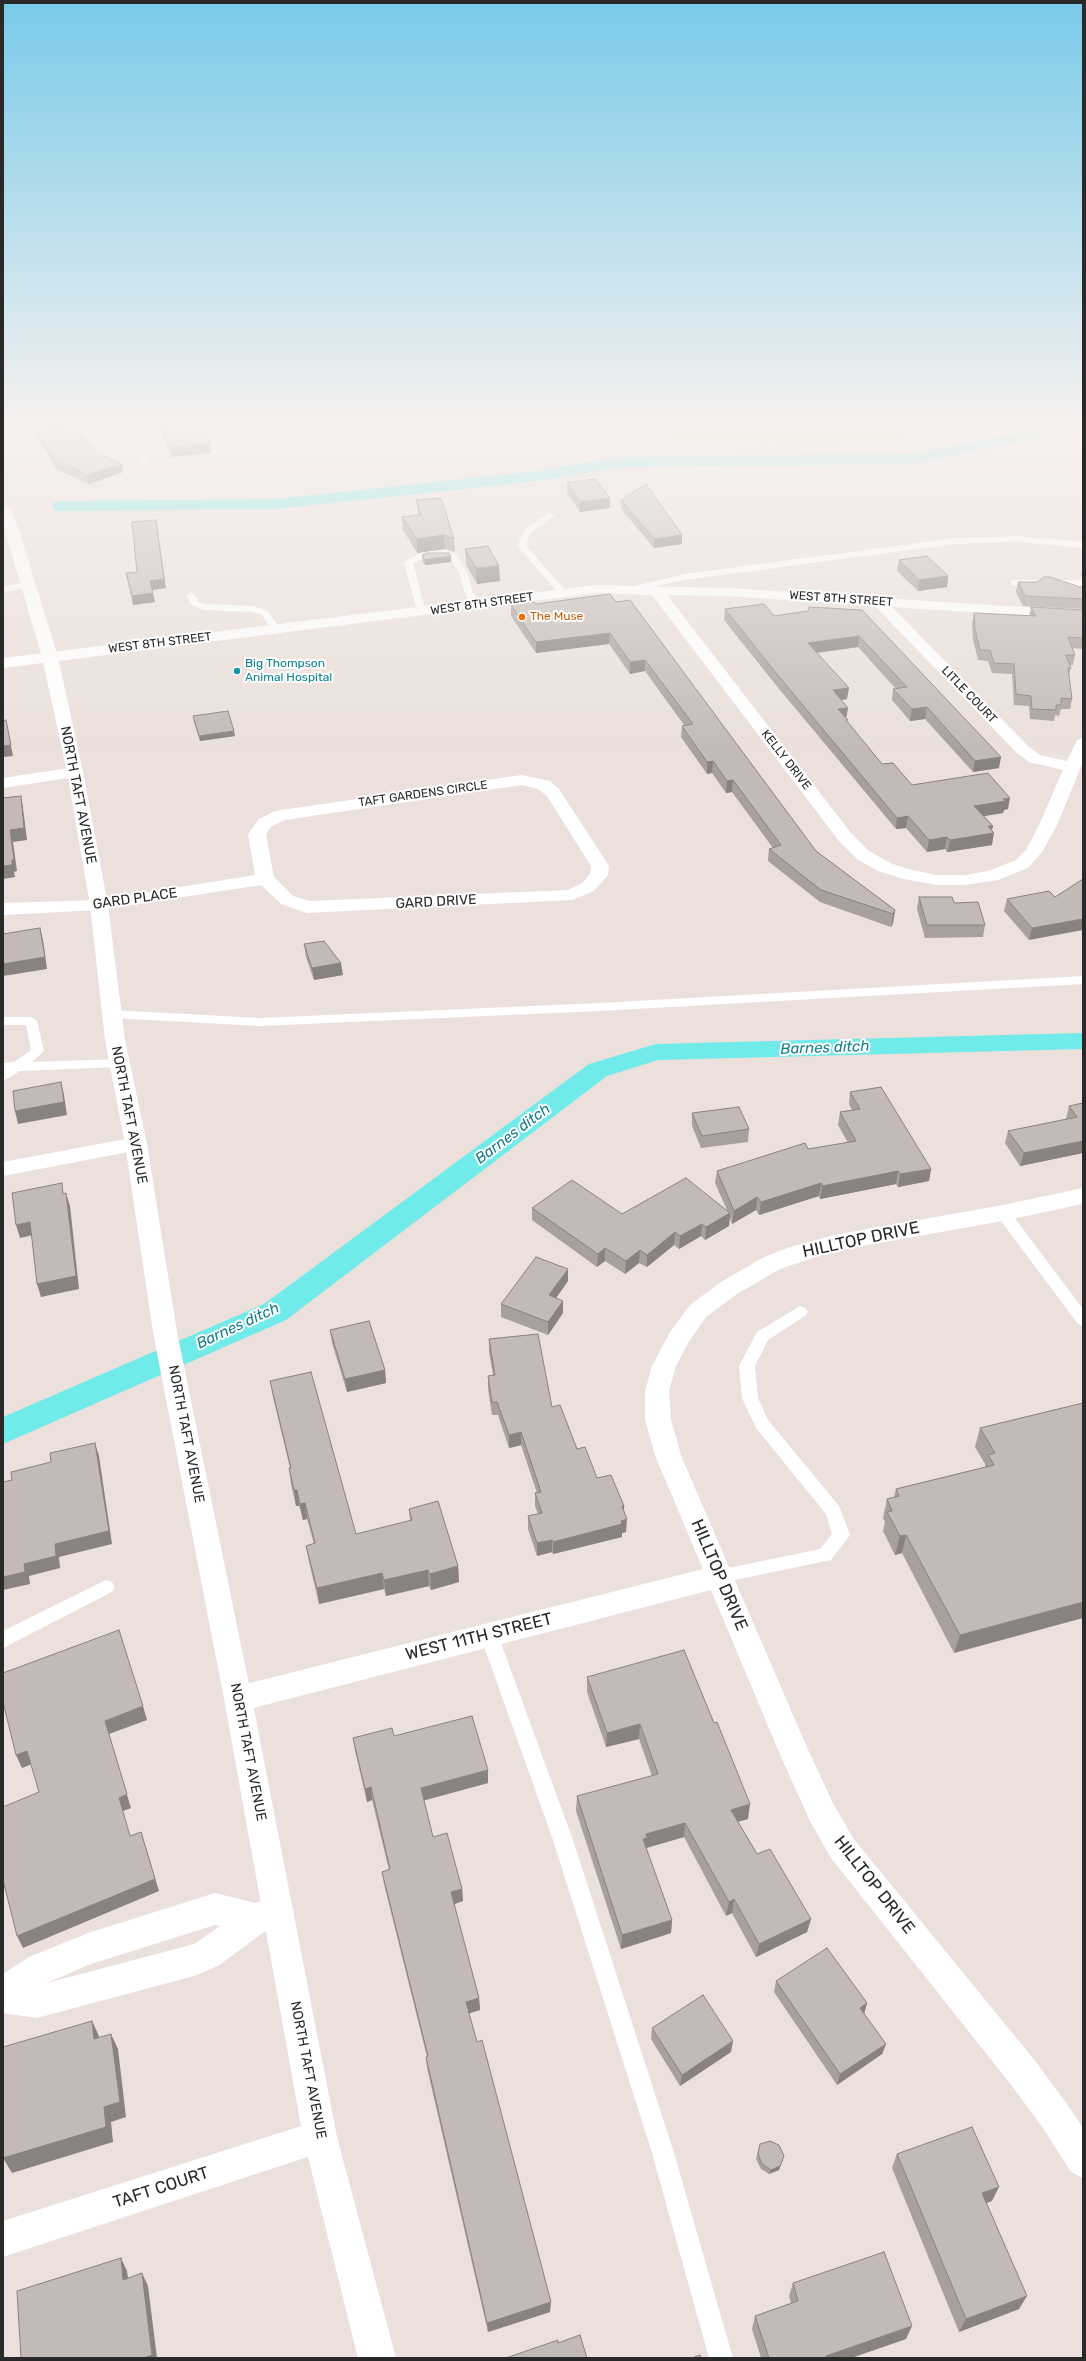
<!DOCTYPE html>
<style>
body{margin:0}
#map{position:relative;width:1086px;height:2361px;overflow:hidden;background:#ebe0db;font-family:Rubik,sans-serif}
canvas{display:block}
.frame{position:absolute;inset:0;border:4px solid #292929;pointer-events:none}
</style>
<div id="map">
<canvas width="1086" height="2361"></canvas>
<div class="frame"></div>
</div>
<script>
const ctx = document.querySelector('canvas').getContext('2d');
ctx.lineJoin = 'round';
function fill(path, color) { ctx.fillStyle = color; ctx.fill(path, 'evenodd'); }
const toPath = rows => new Path2D(rows.map(r => 'M' + r).join(''));
function trace(path, color, width, dash) { ctx.strokeStyle = color; ctx.lineWidth = width; ctx.lineCap = dash ? 'butt' : 'round'; ctx.setLineDash(dash || []); ctx.stroke(path); }
function write(font, color, halo, rows, align = 'center') {
  ctx.font = font + ' Rubik,sans-serif'; ctx.lineWidth = 4; ctx.setLineDash([]); ctx.textBaseline = 'middle'; ctx.strokeStyle = halo; ctx.fillStyle = color; for (const [text, x, y, turn = 0] of rows) {
    ctx.save(); ctx.translate(x, y); ctx.rotate((+turn || 0) * Math.PI / 180); ctx.textAlign = isNaN(turn) ? turn : align; if (halo) ctx.strokeText(text, 0, 0); ctx.fillText(text, 0, 0); ctx.restore();
  }
}
fill(toPath([
 [655,423,988,423,897,440,820,444,673,442]
]), '#c4e098');
fill(toPath([
 [1067,423,1083,423,1083,429,910,464,620,467,537,481,276,509,60,511,54,510,52,506,54,502,60,501,276,499,537,471,620,457,910,454,1067,423],
 [1083,1033,1083,1049,658,1060,607,1076,286,1320,3,1444,3,1417,264,1304,589,1064,656,1044,1083,1033]
]), '#70ebea');
fill(toPath([
 [129,434,135,434,151,461,150,463,144,463,128,436,129,434],
 [548,513,555,515,531,533,527,541,527,547,566,591,568,593,563,596,560,595,519,547,519,541,525,530,548,513],
 [1018,536,1083,542,1083,548,1018,542,956,544,684,580,626,592,622,589,684,574,956,538,1018,536],
 [445,550,457,555,468,575,472,591,482,605,477,608,472,605,464,591,460,575,450,557,427,557,413,563,426,612,418,614,404,562,422,552,445,550],
 [1014,580,1083,580,1083,586,1011,585,1011,581,1014,580],
 [29,582,33,585,32,587,3,592,3,586,29,582],
 [191,593,194,594,199,602,206,604,253,606,268,611,280,629,272,631,262,615,252,612,205,610,193,606,186,596,191,593],
 [1083,976,1083,984,600,1011,260,1026,112,1018,106,1014,112,1010,260,1018,600,1003,1083,976],
 [3,1017,31,1017,37,1021,44,1051,32,1062,120,1059,127,1063,120,1067,20,1071,3,1081,3,1063,14,1062,31,1050,26,1025,3,1025,3,1017],
 [1003,1208,1008,1209,1083,1309,1083,1326,1078,1324,998,1217,996,1213,998,1209,1003,1208],
 [800,1306,805,1308,808,1312,805,1316,768,1340,755,1366,758,1398,768,1420,839,1506,850,1535,831,1560,720,1583,714,1581,711,1576,714,1571,820,1549,832,1534,826,1514,756,1428,742,1398,739,1366,757,1332,800,1306],
 [106,1580,112,1582,115,1587,112,1592,3,1648,3,1631,106,1580],
 [489,1627,495,1630,498,1635,573,1840,674,2153,733,2358,709,2358,652,2153,615,2036,553,1840,480,1635,483,1630,489,1627]
]), '#fff');
fill(toPath([
 [121,423,133,423,138,436,136,439,128,439,121,423],
 [596,585,727,588,1083,611,1083,619,892,607,1029,747,1040,755,1067,761,1077,740,1083,738,1083,762,1057,825,1042,852,1028,868,998,880,965,885,937,885,904,879,878,871,857,859,839,841,652,595,596,593,3,668,3,658,596,585],
 [667,595,727,596,875,606,1017,753,1029,762,1063,770,1039,825,1026,850,1016,860,988,871,965,875,937,875,908,869,890,863,869,851,851,833,667,595],
 [75,767,81,768,83,772,81,776,3,788,3,778,75,767],
 [522,775,550,781,559,789,609,866,608,875,594,891,572,900,307,913,281,904,261,885,99,910,3,915,3,903,99,900,255,875,248,834,259,819,275,811,522,775],
 [522,785,538,789,547,796,591,866,590,874,582,883,568,890,309,901,293,896,274,877,266,834,271,827,285,820,522,785],
 [136,1137,144,1139,147,1144,144,1149,3,1176,3,1162,136,1137],
 [1083,1188,1083,1204,1003,1221,834,1251,780,1269,737,1294,706,1317,688,1343,676,1366,669,1391,671,1420,682,1458,809,1752,833,1803,853,1838,1036,2062,1067,2104,1083,2128,1083,2178,1071,2172,1043,2128,1012,2086,831,1858,811,1823,781,1757,711,1590,238,1712,228,1708,224,1699,228,1690,238,1686,703,1569,656,1458,645,1420,645,1391,652,1366,670,1332,690,1305,721,1282,764,1257,787,1248,834,1235,1003,1205,1083,1188],
 [215,1893,255,1903,278,1896,289,1901,294,1912,289,1923,264,1932,218,1966,194,1976,37,2018,3,2013,3,1974,29,1957,88,1933,215,1893],
 [215,1925,220,1926,194,1944,47,1983,88,1965,215,1925],
 [320,2120,332,2125,337,2137,332,2149,3,2257,3,2221,320,2120]
]), '#fff');
fill(toPath([
 [3,505,10,509,18,527,58,657,83,772,108,905,125,1040,147,1144,177,1332,252,1699,337,2137,396,2358,358,2358,303,2137,224,1699,153,1332,125,1144,105,1040,90,905,67,772,42,657,3,524,3,505]
]), '#fff');
fill(toPath([
 [44,423,100,423,76,426,93,451,123,472,89,484,56,469,38,439,36,431,51,429],
 [158,423,202,423,210,443,211,453,171,457],
 [567,483,610,498,610,508,580,512,567,493],
 [416,500,454,539,455,552,445,549,417,553,403,530,402,517,418,515],
 [621,500,682,535,682,544,654,548,621,509],
 [465,549,500,581,477,584,466,565],
 [422,555,451,562,425,565,422,561],
 [899,560,948,576,947,587,918,591,897,571],
 [1083,567,1083,578,1081,575],
 [126,573,166,588,152,590,155,602,133,605],
 [1018,582,1083,588,1083,609,1023,606,1016,592],
 [610,594,816,851,895,910,893,923,891,927,820,902,768,861,769,849,773,848,732,792,726,793,712,773,707,774,681,737,682,726,684,725,645,671,630,674,609,644,536,653,511,616,511,605,536,604],
 [1031,607,1083,610,1083,649,1072,648,1075,655,1073,665,1070,665,1071,668,1069,675,1072,699,1070,709,1061,709,1059,716,1055,715,1054,721,1030,719,1029,706,1014,705,1012,674,992,673,988,661,978,660,973,640,972,623,974,613,1029,616],
 [725,609,774,616,862,610,999,768,973,772,925,719,910,721,892,700,893,689,896,689,858,647,817,653,847,699,841,700,848,708,846,718,847,722,882,764,912,785,1008,809,1004,810,1003,813,984,816,993,826,992,830,992,845,947,852,945,849,927,852,906,828,896,829,775,684,724,620],
 [193,716,235,736,200,741,194,722],
 [919,897,954,903,985,925,983,937,925,938,917,909],
 [1055,897,1029,940,1004,911,1007,899],
 [304,944,343,975,314,980,306,957],
 [850,1092,931,1169,929,1181,898,1187,896,1184,820,1199,819,1196,759,1215,756,1210,732,1224,730,1218,729,1226,705,1240,701,1236,679,1249,674,1245,647,1267,639,1263,625,1274,605,1261,597,1267,532,1220,532,1208,622,1214,727,1210,715,1183,717,1171,808,1149,848,1143,838,1125,840,1112,852,1110,849,1104],
 [1083,1103,1083,1153,1020,1166,1005,1143,1008,1131,1066,1119,1069,1106],
 [692,1113,749,1129,748,1142,701,1148,692,1126],
 [568,1281,556,1298,563,1313,548,1335,501,1317,501,1304],
 [330,1330,385,1370,386,1383,347,1392,332,1343],
 [489,1339,552,1407,577,1449,597,1478,624,1506,624,1512,626,1532,622,1533,622,1537,553,1554,552,1552,537,1556,528,1529,528,1516,538,1514,535,1506,535,1493,537,1493,521,1445,509,1448,498,1415,492,1415,488,1389,488,1376,493,1375,489,1352],
 [270,1381,356,1534,410,1521,409,1509,458,1566,459,1582,431,1590,429,1586,386,1596,384,1589,319,1604,309,1562,306,1546,314,1544,307,1519,303,1520,299,1506,296,1506,291,1484,289,1468,290,1468,273,1397],
 [1083,1403,954,1653,902,1553,895,1555,883,1531,885,1522,883,1518,887,1499,894,1497,896,1489,985,1467,985,1464,975,1447,980,1428],
 [587,1677,748,1819,738,1822,757,1854,811,1919,807,1932,756,1957,732,1913,726,1916,684,1837,646,1848,672,1920,671,1933,621,1949,576,1811,577,1796,652,1776,639,1739,606,1747,587,1692],
 [394,1736,488,1783,424,1800,433,1837,462,1889,463,1901,454,1904,479,1998,480,2010,469,2013,550,2312,488,2332,427,2068,426,2057,427,2057,384,1884,382,1872,389,1870,372,1800,367,1802,355,1751,353,1738],
 [776,1981,867,2003,864,2014,886,2044,882,2054,837,2085,774,1992],
 [652,2028,731,2052,680,2086,651,2039],
 [760,2144,782,2161,779,2170,769,2174,761,2169,756,2159],
 [897,2154,992,2201,986,2203,1019,2309,959,2332,892,2168],
 [793,2283,906,2339,851,2358,761,2358,752,2329,755,2316,791,2303,789,2296]
]), '#a8a09d');
fill(toPath([
 [72,423,100,423,73,426],
 [210,443,211,453,171,457,170,448],
 [122,464,123,472,89,484,87,475],
 [610,498,610,508,580,512,580,502],
 [156,520,166,588,151,590,150,581],
 [444,535,445,549,417,553,417,539],
 [682,535,682,544,654,548,654,539],
 [451,556,451,562,425,565,425,560],
 [499,566,500,581,477,584,476,568],
 [948,576,947,587,918,591,919,580],
 [153,593,155,602,133,605,132,596],
 [610,633,609,644,536,653,536,642],
 [859,636,858,647,807,654,808,643],
 [645,660,645,671,630,674,630,662],
 [849,688,847,699,831,702,833,690],
 [927,707,925,719,910,721,912,709],
 [848,708,846,719,838,709],
 [6,720,13,756,3,757,3,746],
 [234,731,235,736,200,741,199,736],
 [1001,757,999,768,973,772,975,761],
 [713,761,712,773,707,774,707,762],
 [733,780,732,792,726,793,727,781],
 [21,796,23,808,27,840,13,842,17,871,14,872,15,877,3,879,3,866,12,860,10,830],
 [1010,798,1008,809,1004,810,1003,813,972,818,974,806],
 [908,816,906,828,896,829,897,818],
 [988,826,993,826,991,833,994,833,992,845,947,852,950,840],
 [947,837,945,849,927,852,929,840],
 [895,910,893,923,891,927,893,914],
 [1083,919,1083,930,1029,940,1032,928],
 [40,928,43,940,47,969,3,976,3,964],
 [341,963,343,975,314,980,312,968],
 [61,1082,64,1095,67,1115,18,1124,15,1111],
 [1083,1141,1083,1153,1020,1166,1024,1153],
 [931,1169,929,1181,898,1187,900,1174],
 [898,1171,896,1184,820,1199,822,1186],
 [821,1183,819,1196,759,1215,761,1202],
 [66,1193,70,1206,79,1289,41,1297,37,1284],
 [757,1197,756,1210,732,1224,734,1211],
 [730,1213,729,1226,705,1240,706,1227],
 [30,1222,33,1235,20,1238,16,1225],
 [702,1224,701,1236,679,1249,680,1236],
 [675,1232,674,1245,647,1267,647,1255],
 [605,1248,605,1261,597,1267,598,1254],
 [640,1250,639,1263,625,1274,626,1261],
 [568,1269,568,1281,549,1308,549,1295],
 [563,1301,563,1313,548,1335,548,1322],
 [385,1370,386,1383,347,1392,345,1379],
 [521,1432,521,1445,509,1448,509,1435],
 [95,1443,99,1456,112,1544,59,1557,60,1568,29,1576,30,1584,3,1590,3,1577,55,1544],
 [294,1490,297,1490,299,1506,296,1506],
 [305,1503,307,1519,303,1520,300,1504],
 [622,1506,624,1506,624,1518],
 [627,1519,626,1532,622,1533,622,1537,553,1554,553,1542],
 [906,1535,902,1553,895,1555,900,1536],
 [552,1540,552,1552,537,1556,537,1543],
 [458,1566,459,1582,431,1590,430,1574],
 [428,1570,429,1586,386,1596,384,1580],
 [382,1573,384,1589,319,1604,317,1588],
 [1083,1602,1083,1618,954,1653,960,1635],
 [143,1706,147,1720,109,1734,131,1808,123,1811,134,1849,119,1798,105,1721],
 [640,1724,639,1739,606,1747,607,1733],
 [27,1751,32,1764,22,1768,16,1755],
 [488,1770,488,1783,422,1801,421,1788],
 [371,1787,372,1800,367,1802,365,1789],
 [750,1804,748,1819,729,1824,731,1810],
 [685,1823,684,1837,646,1848,646,1852,643,1839,646,1834],
 [141,1832,159,1891,23,1948,17,1936],
 [462,1889,463,1901,452,1905,451,1892],
 [734,1899,732,1913,726,1916,729,1902],
 [811,1919,807,1932,756,1957,759,1944],
 [672,1920,671,1933,621,1949,622,1935],
 [479,1998,480,2010,467,2014,466,2002],
 [867,2003,864,2014,860,2008],
 [92,2021,99,2036,101,2054,94,2039],
 [111,2034,118,2049,126,2117,111,2122,113,2142,12,2173,3,2158,104,2107],
 [733,2041,731,2052,680,2086,682,2075],
 [886,2044,882,2054,837,2085,840,2074],
 [784,2156,779,2170,769,2174,771,2170],
 [999,2187,992,2201,975,2207,982,2193],
 [121,2258,127,2271,130,2292,123,2280],
 [142,2273,148,2286,157,2358,144,2358],
 [1027,2296,1019,2309,959,2332,966,2319],
 [551,2302,550,2312,488,2332,487,2323],
 [912,2326,906,2339,851,2358,826,2358,826,2356]
]), '#888280');
const building = toPath([
 [52,423,74,423,93,451,122,464,87,475,55,460,36,431,57,428,52,423],
 [160,423,202,423,210,443,170,448,160,423],
 [595,479,610,498,580,502,567,483,595,479],
 [646,484,682,535,654,539,621,500,646,484],
 [441,498,454,539,444,535,417,539,402,517,421,515,416,500,441,498],
 [156,520,164,579,150,581,153,593,132,596,126,573,137,572,132,522,156,520],
 [488,546,499,566,476,568,465,549,488,546],
 [427,553,449,553,451,556,425,560,422,555,427,553],
 [927,556,948,576,919,580,899,560,927,556],
 [1044,577,1050,577,1083,588,1083,599,1025,596,1018,582,1037,582,1044,577],
 [610,594,616,602,630,600,816,851,895,910,893,914,821,890,769,849,781,845,733,780,727,781,713,761,707,762,682,726,693,724,645,660,630,662,610,633,536,642,511,605,534,602,536,604,610,594],
 [764,604,774,616,808,611,809,607,862,610,1001,757,975,761,927,707,912,709,893,689,907,687,859,636,808,643,849,688,833,690,848,708,838,709,848,720,846,720,882,764,893,763,912,785,988,773,1010,798,1003,799,1006,801,974,806,993,826,988,826,994,833,950,840,947,837,929,840,908,816,897,818,776,673,725,609,764,604],
 [1031,607,1083,610,1083,638,1068,637,1075,655,1066,655,1071,668,1068,668,1072,699,1061,698,1061,705,1056,705,1056,710,1032,709,1031,696,1016,694,1014,664,994,663,990,650,980,650,975,629,974,613,1036,616,1031,607],
 [228,711,234,731,199,736,193,716,228,711],
 [6,720,11,745,3,746,3,721,6,720],
 [21,796,24,828,10,830,14,859,12,860,12,865,3,866,3,798,21,796],
 [1083,879,1083,919,1032,928,1007,899,1049,891,1055,897,1083,879],
 [919,897,952,897,954,903,978,902,985,925,927,925,919,897],
 [40,928,45,957,3,964,3,934,40,928],
 [324,941,341,963,312,968,304,944,324,941],
 [61,1082,64,1102,15,1111,13,1091,61,1082],
 [881,1087,931,1169,900,1174,898,1171,822,1186,821,1183,761,1202,757,1197,734,1211,717,1171,805,1143,808,1149,856,1141,840,1112,860,1109,850,1092,881,1087],
 [1083,1103,1083,1141,1024,1153,1008,1131,1077,1117,1069,1106,1083,1103],
 [739,1107,749,1129,702,1136,692,1113,739,1107],
 [686,1178,730,1213,706,1227,702,1224,680,1236,675,1232,647,1255,640,1250,626,1261,605,1248,598,1254,532,1208,572,1180,622,1214,686,1178],
 [62,1183,63,1194,66,1193,76,1276,37,1284,30,1222,16,1225,12,1193,62,1183],
 [536,1257,568,1269,549,1295,563,1301,548,1322,501,1304,536,1257],
 [369,1321,385,1370,345,1379,330,1330,369,1321],
 [538,1334,552,1407,560,1405,577,1449,585,1447,597,1478,611,1475,624,1506,622,1506,627,1519,621,1521,622,1524,553,1542,552,1540,537,1543,528,1516,542,1513,535,1493,541,1492,521,1432,509,1435,497,1402,492,1402,488,1376,495,1375,489,1339,538,1334],
 [311,1372,356,1534,412,1520,409,1509,438,1501,458,1566,430,1574,428,1570,384,1580,382,1573,317,1588,306,1546,315,1543,305,1503,300,1504,297,1490,294,1490,289,1468,291,1468,270,1381,311,1372],
 [1083,1403,1083,1602,960,1635,906,1535,900,1536,887,1512,892,1511,887,1499,899,1496,896,1489,994,1465,988,1455,995,1453,980,1428,1083,1403],
 [95,1443,109,1531,55,1544,56,1556,24,1564,25,1572,3,1577,3,1482,12,1480,11,1472,51,1462,50,1453,95,1443],
 [119,1630,143,1706,105,1721,127,1794,119,1798,130,1836,141,1832,155,1879,17,1936,3,1880,3,1807,39,1792,27,1751,16,1755,3,1702,3,1673,119,1630],
 [684,1650,714,1723,717,1722,750,1804,731,1810,757,1854,770,1849,811,1919,759,1944,734,1899,729,1902,685,1823,646,1834,647,1838,643,1839,672,1920,622,1935,577,1796,658,1774,640,1724,607,1733,587,1677,684,1650],
 [472,1716,488,1770,421,1788,433,1837,447,1833,462,1889,451,1892,479,1998,466,2002,477,2042,482,2040,551,2302,487,2323,426,2057,428,2056,382,1872,390,1869,371,1787,365,1789,353,1738,392,1728,394,1736,472,1716],
 [827,1948,867,2003,860,2008,886,2044,840,2074,776,1981,827,1948],
 [703,1995,733,2041,682,2075,652,2028,703,1995],
 [92,2021,94,2039,111,2034,120,2102,104,2107,106,2127,3,2158,3,2047,92,2021],
 [972,2127,999,2187,982,2193,1027,2296,966,2319,897,2154,972,2127],
 [770,2141,779,2145,784,2156,780,2166,771,2170,762,2164,758,2154,760,2144,770,2141],
 [884,2252,912,2326,826,2356,827,2358,769,2358,755,2316,798,2301,793,2283,884,2252],
 [121,2258,123,2280,142,2273,152,2355,144,2358,21,2358,17,2291,121,2258],
 [580,2335,587,2358,506,2358,558,2340,558,2343,580,2335],
 [700,2355,701,2358,692,2358,700,2355]
]);
fill(building, '#c3bab7');
trace(building, '#888280', 1);
const sky = ctx.createLinearGradient(0, 0, 0, 753);
sky.addColorStop(0, '#78cae9');
sky.addColorStop(0.56, '#f6f1ef');
sky.addColorStop(1, '#f6f1ef00');
ctx.fillStyle = sky;
ctx.fillRect(0, 0, 1086, 753);
for (const [x, y, r, color] of [
 [522,617,4,"#e8710a"],
 [237,671,4,"#0f9aa8"]
]) { const dot = new Path2D(); dot.arc(x, y, r, 0, 2 * Math.PI); ctx.fillStyle = color; ctx.fill(dot); trace(dot, '#fff', 1.5); }
write('12px', '#292929', '#fff', [
 ["WEST 8TH STREET",841,599,4],
 ["WEST 8TH STREET",482,604,-8],
 ["WEST 8TH STREET",160,643,-7],
 ["LITLE COURT",969,695,46],
 ["KELLY DRIVE",786,760,52],
 ["TAFT GARDENS CIRCLE",423,794,-8]
]);
write('12px', '#c56008', '#fff', [
 ["The Muse",530,617]
], 'left');
write('12px', '#0d838f', '#fff', [
 ["Big Thompson",245,664],
 ["Animal Hospital",245,678]
], 'left');
write('14px', '#292929', '#fff', [
 ["NORTH TAFT AVENUE",78,795,79],
 ["GARD PLACE",135,899,-8],
 ["GARD DRIVE",436,902,-3],
 ["NORTH TAFT AVENUE",129,1115,79],
 ["NORTH TAFT AVENUE",186,1434,79],
 ["NORTH TAFT AVENUE",248,1752,79],
 ["NORTH TAFT AVENUE",308,2070,79]
]);
write('italic 15px', '#117f88', '#fff', [
 ["Barnes ditch",825,1048,-2],
 ["Barnes ditch",513,1134,-37],
 ["Barnes ditch",238,1326,-25]
]);
write('17px', '#292929', '#fff', [
 ["HILLTOP DRIVE",861,1240,-12],
 ["HILLTOP DRIVE",719,1575,67],
 ["WEST 11TH STREET",479,1637,-14],
 ["HILLTOP DRIVE",874,1885,52],
 ["TAFT COURT",161,2188,-18]
]);
</script>
